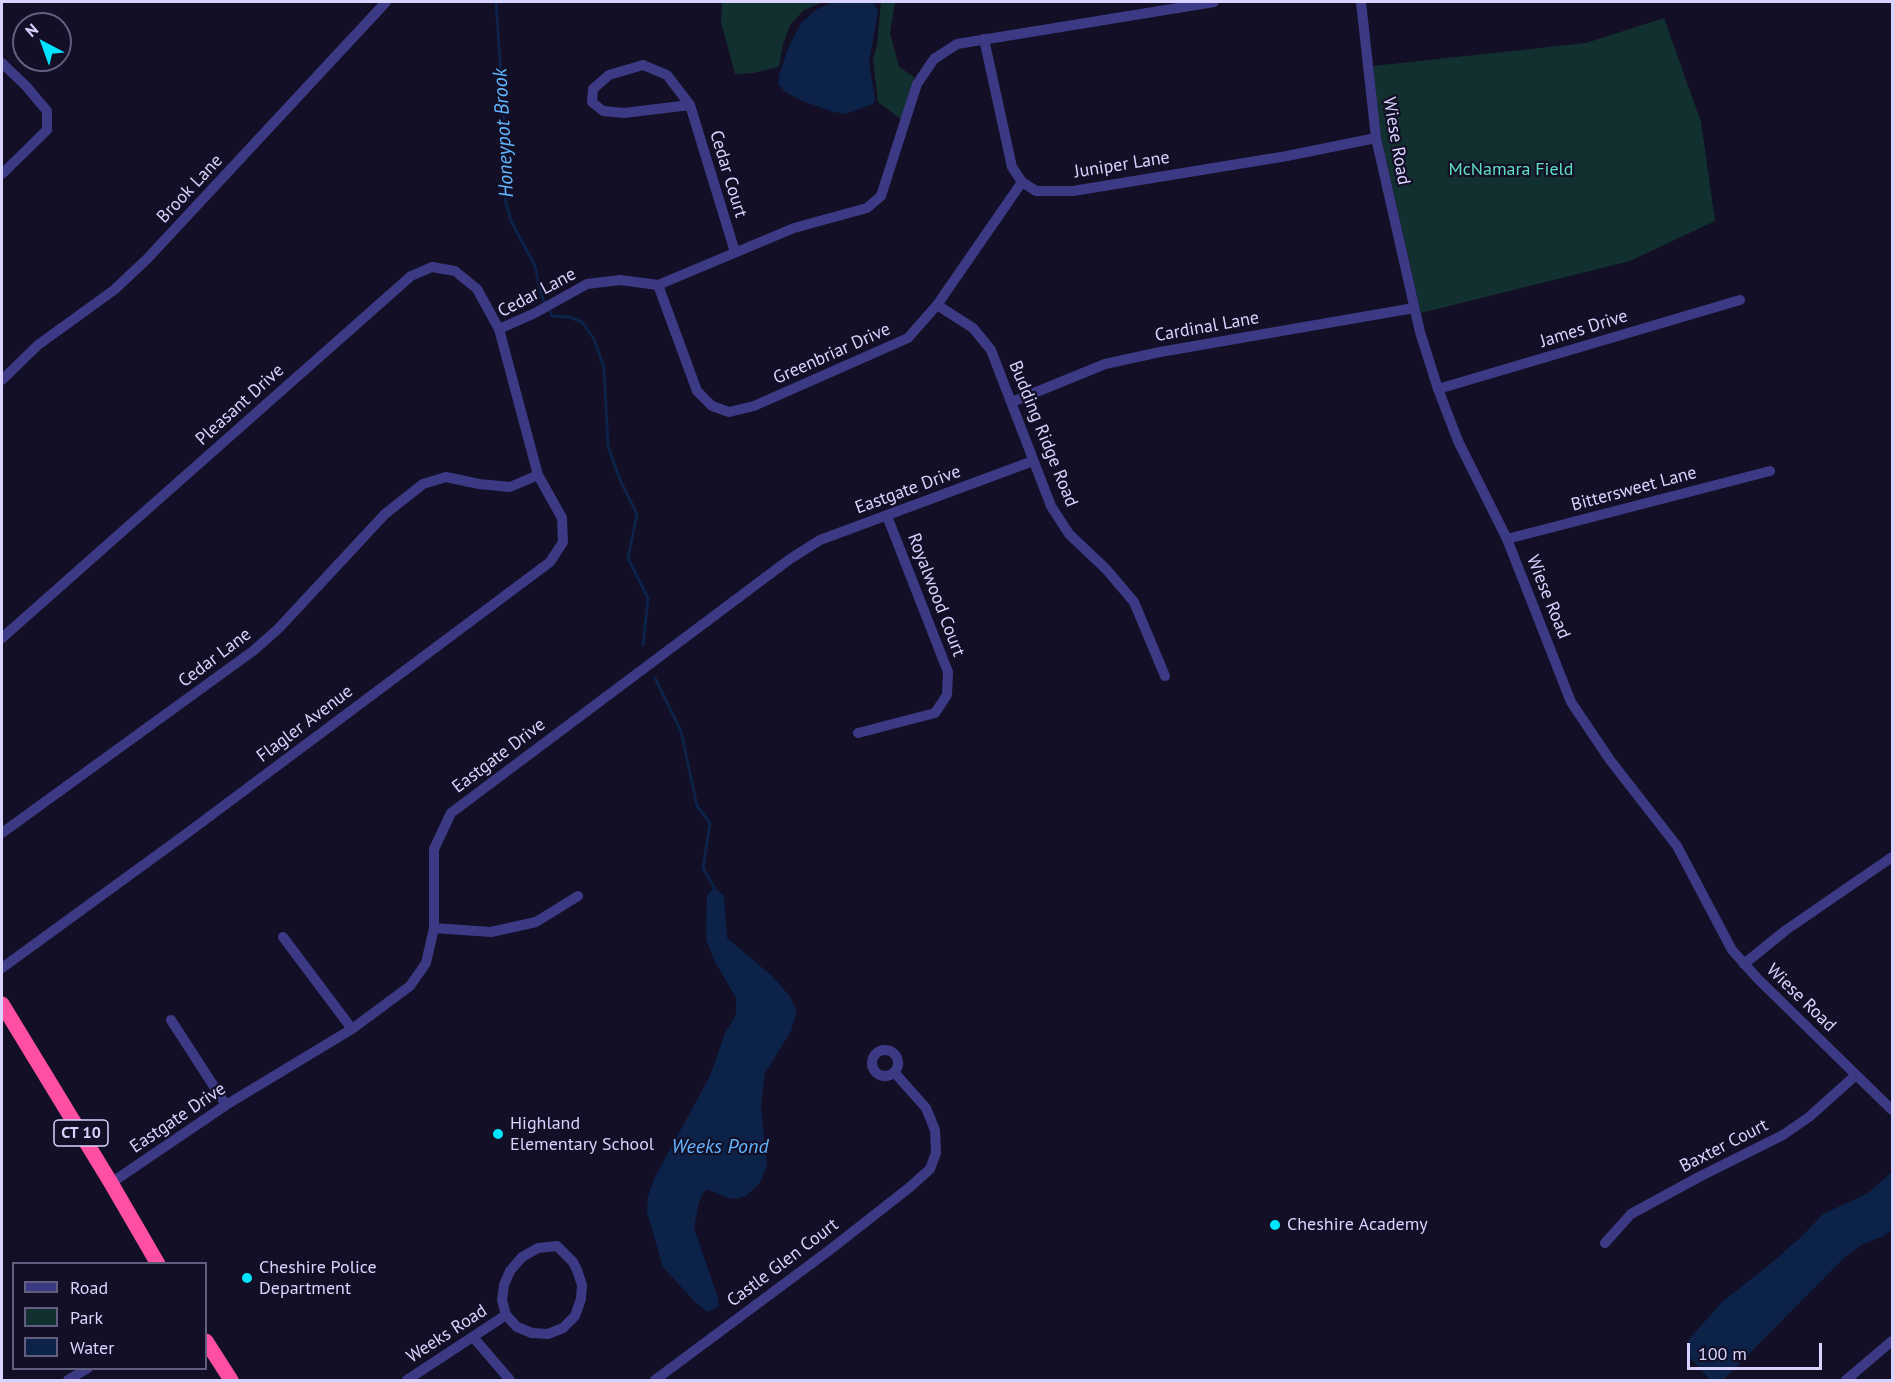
<!DOCTYPE html>
<style>
body{margin:0}
#map{position:relative;width:1894px;height:1382px;overflow:hidden;background:#130f26;font-family:"PT Sans",sans-serif}
canvas{display:block}
.frame{position:absolute;inset:0;border:3px solid #d9d4ff;pointer-events:none}
.legend{position:absolute;left:12px;top:1262px;width:195px;height:108px;box-sizing:border-box;background:#130f26;border:2px solid #625e7d;margin:0;padding:8px 10px;list-style:none;font-size:18px;color:#d9d4ff}
.legend li{display:flex;align-items:center;gap:12px;height:30px}
.legend b{width:30px;border:2px solid #625e7d}
.north{position:absolute;left:12px;top:12px;width:60px;height:60px;box-sizing:border-box;background:#130f26;border:2px solid #625e7d;border-radius:50%;rotate:319deg;font-size:16px;font-weight:700;line-height:24px;text-align:center;color:#d9d4ff}
.north::after{content:'';display:block;margin:auto;width:21px;height:27px;background:#00e5ff;clip-path:polygon(50% 0,100% 100%,50% 72%,0 100%)}
.scale{position:absolute;left:1687px;top:1343px;width:135px;height:27px;box-sizing:border-box;border:3px solid #d9d4ff;border-top:0;padding-left:8px;font-size:18px;line-height:21px;white-space:nowrap;color:#d9d4ff;-webkit-text-stroke:4px #130f26;paint-order:stroke}
</style>
<div id="map">
<canvas width="1894" height="1382"></canvas>
<div class="frame"></div>
<ul class="legend">
<li><b style="height:8px;background:#3d3a85"></b>Road</li>
<li><b style="height:16px;background:#12302f"></b>Park</li>
<li><b style="height:16px;background:#0c2248"></b>Water</li>
</ul>
<div class="north">N</div>
<div class="scale">100 m</div>
</div>
<script>
const ctx = document.querySelector('canvas').getContext('2d');
ctx.lineJoin = 'round';
function fill(path, color) { ctx.fillStyle = color; ctx.fill(path, 'evenodd'); }
const toPath = rows => new Path2D(rows.map(r => 'M' + r).join(''));
function trace(path, color, width, dash) { ctx.strokeStyle = color; ctx.lineWidth = width; ctx.lineCap = dash ? 'butt' : 'round'; ctx.setLineDash(dash || []); ctx.stroke(path); }
function write(font, color, halo, rows, align = 'center') {
  ctx.font = font + ' "PT Sans",sans-serif'; ctx.lineWidth = 4.5; ctx.setLineDash([]); ctx.textBaseline = 'middle'; ctx.strokeStyle = halo; ctx.fillStyle = color; for (const [text, x, y, turn = 0] of rows) {
    ctx.save(); ctx.translate(x, y); ctx.rotate((+turn || 0) * Math.PI / 180); ctx.textAlign = isNaN(turn) ? turn : align; if (halo) ctx.strokeText(text, 0, 0); ctx.fillText(text, 0, 0); ctx.restore();
  }
}
fill(toPath([
 [722,2,824,2,804,10,790,25,783,44,779,67,753,73,735,74,721,22],
 [881,2,895,2,890,33,899,67,914,77,901,119,878,102,873,60,877,45],
 [1664,18,1701,122,1715,221,1630,261,1421,313,1380,133,1373,66,1586,43]
]), '#12302f');
fill(toPath([
 [834,2,874,2,878,12,869,62,875,99,873,104,846,114,833,112,800,100,784,91,778,84,779,75,789,46,801,23,817,9],
 [714,887,724,896,727,938,771,975,789,995,797,1011,791,1031,765,1073,761,1106,767,1165,760,1183,746,1196,735,1199,725,1197,708,1189,702,1194,698,1207,694,1228,718,1298,719,1306,708,1312,695,1302,663,1267,647,1212,648,1196,655,1177,710,1076,725,1033,736,1015,736,998,714,960,706,939,707,896],
 [1892,1172,1891,1230,1884,1236,1863,1244,1845,1257,1723,1380,1710,1380,1687,1354,1686,1351,1689,1339,1723,1301,1769,1265,1801,1237,1823,1214,1868,1193]
]), '#0c2248');
trace(toPath([
 [496,2,505,137,508,154,504,178,506,203,511,221,535,266,541,294,545,303],
 [549,309,552,316,569,317,582,322,594,339,604,368,608,446,620,480,637,514,628,558,648,598,643,645],
 [655,678,681,731,697,806,710,823,703,868,714,887]
]), '#0c2248', 3);
trace(toPath([
 [1361,2,1376,138,1420,332,1438,389,1458,441,1507,539,1571,702,1610,760,1677,846,1732,950,1757,978,1892,1110],
 [984,39,1012,167,1022,182,1036,191,1073,191,1287,156,1376,138],
 [2,63,26,86,47,111,47,130,2,174],
 [643,65,667,75,690,105,624,113,603,111,592,102,593,89,609,75,643,65],
 [690,105,735,252],
 [658,285,697,391,712,406,729,412,754,406,908,338,937,305,1022,182],
 [937,305,973,328,991,350,1051,506,1069,534,1106,569,1134,602,1165,676],
 [499,329,535,313,587,284,620,280,658,285,794,228,867,208,881,196,917,84,934,59,957,44,1214,2],
 [2,380,38,345,114,290,147,259,386,2],
 [1438,389,1740,300],
 [1012,402,1105,364,1160,352,1414,308],
 [1507,539,1770,471],
 [2,638,411,276,432,267,455,271,477,289,499,329,538,475,510,487,479,484,446,477,423,484,385,514,278,629,253,651,2,833],
 [858,733,935,713,947,695,948,672,887,516],
 [434,928,491,932,536,922,578,896],
 [283,937,352,1029],
 [1744,964,1786,930,1892,857],
 [2,968,186,834,550,562,563,542,562,518,538,475],
 [171,1020,226,1105],
 '872 1063a13 13 0 1 1 26 0a13 13 0 1 1-26 0Z',
 [111,1183,226,1105,352,1029,410,986,426,963,434,928,434,849,451,813,790,559,820,540,1033,461],
 [1605,1243,1631,1214,1699,1177,1783,1135,1809,1117,1856,1075],
 [557,1246,573,1262,577,1270,582,1285,581,1299,575,1316,563,1328,548,1334,532,1333,517,1327,506,1315,502,1300,504,1285,510,1271,522,1257,538,1248,557,1246],
 [473,1337,510,1380],
 [68,1380,88,1368],
 [407,1380,506,1315],
 [655,1380,831,1249,910,1187,930,1169,936,1153,935,1130,926,1108,894,1072],
 [1846,1380,1892,1341]
]), '#3d3a85', 10);
trace(toPath([
 [2,1004,111,1183,158,1264],
 [206,1341,231,1380]
]), '#ff4fa3', 15);
for (const [x, y, r, color] of [
 [498,1134,6,"#00e5ff"],
 [1275,1225,6,"#00e5ff"],
 [247,1278,6,"#00e5ff"]
]) { const dot = new Path2D(); dot.arc(x, y, r, 0, 2 * Math.PI); ctx.fillStyle = color; ctx.fill(dot); trace(dot, '#130f26', 2); }
for (const [x, y, w] of [
 [81,1133,54]
]) { const box = new Path2D(); box.roundRect(x - w / 2, y - 13, w, 26, 4.5); ctx.fillStyle = '#130f26'; ctx.fill(box); trace(box, '#d9d4ff', 1.5); }
write('bold 16px', '#d9d4ff', null, [
 ["CT 10",81,1133]
]);
write('18px', '#d9d4ff', '#130f26', [
 ["Wiese Road",1396,141,80],
 ["Juniper Lane",1122,165,-9],
 ["Cedar Court",728,174,73],
 ["Brook Lane",190,189,-47],
 ["Cedar Lane",537,293,-28],
 ["Cardinal Lane",1207,327,-10],
 ["James Drive",1584,329,-17],
 ["Greenbriar Drive",832,354,-24],
 ["Pleasant Drive",240,405,-42],
 ["Budding Ridge Road",1043,434,68],
 ["Bittersweet Lane",1634,489,-15],
 ["Eastgate Drive",908,490,-20],
 ["Royalwood Court",936,595,69],
 ["Wiese Road",1548,597,68],
 ["Cedar Lane",215,658,-37],
 ["Flagler Avenue",305,724,-37],
 ["Eastgate Drive",499,756,-37],
 ["Wiese Road",1801,998,44],
 ["Eastgate Drive",178,1118,-34],
 ["Baxter Court",1724,1146,-27],
 ["Castle Glen Court",783,1263,-37],
 ["Weeks Road",447,1334,-33]
]);
write('18px', '#5fe0c0', '#130f26', [
 ["McNamara Field",1511,170]
]);
write('18px', '#d9d4ff', '#130f26', [
 ["Highland",510,1124],
 ["Elementary School",510,1145],
 ["Cheshire Academy",1287,1225],
 ["Cheshire Police",259,1268],
 ["Department",259,1289]
], 'left');
write('italic 20px', '#62b6ff', '#130f26', [
 ["Honeypot Brook",504,133,-93],
 ["Weeks Pond",720,1147]
]);
</script>
